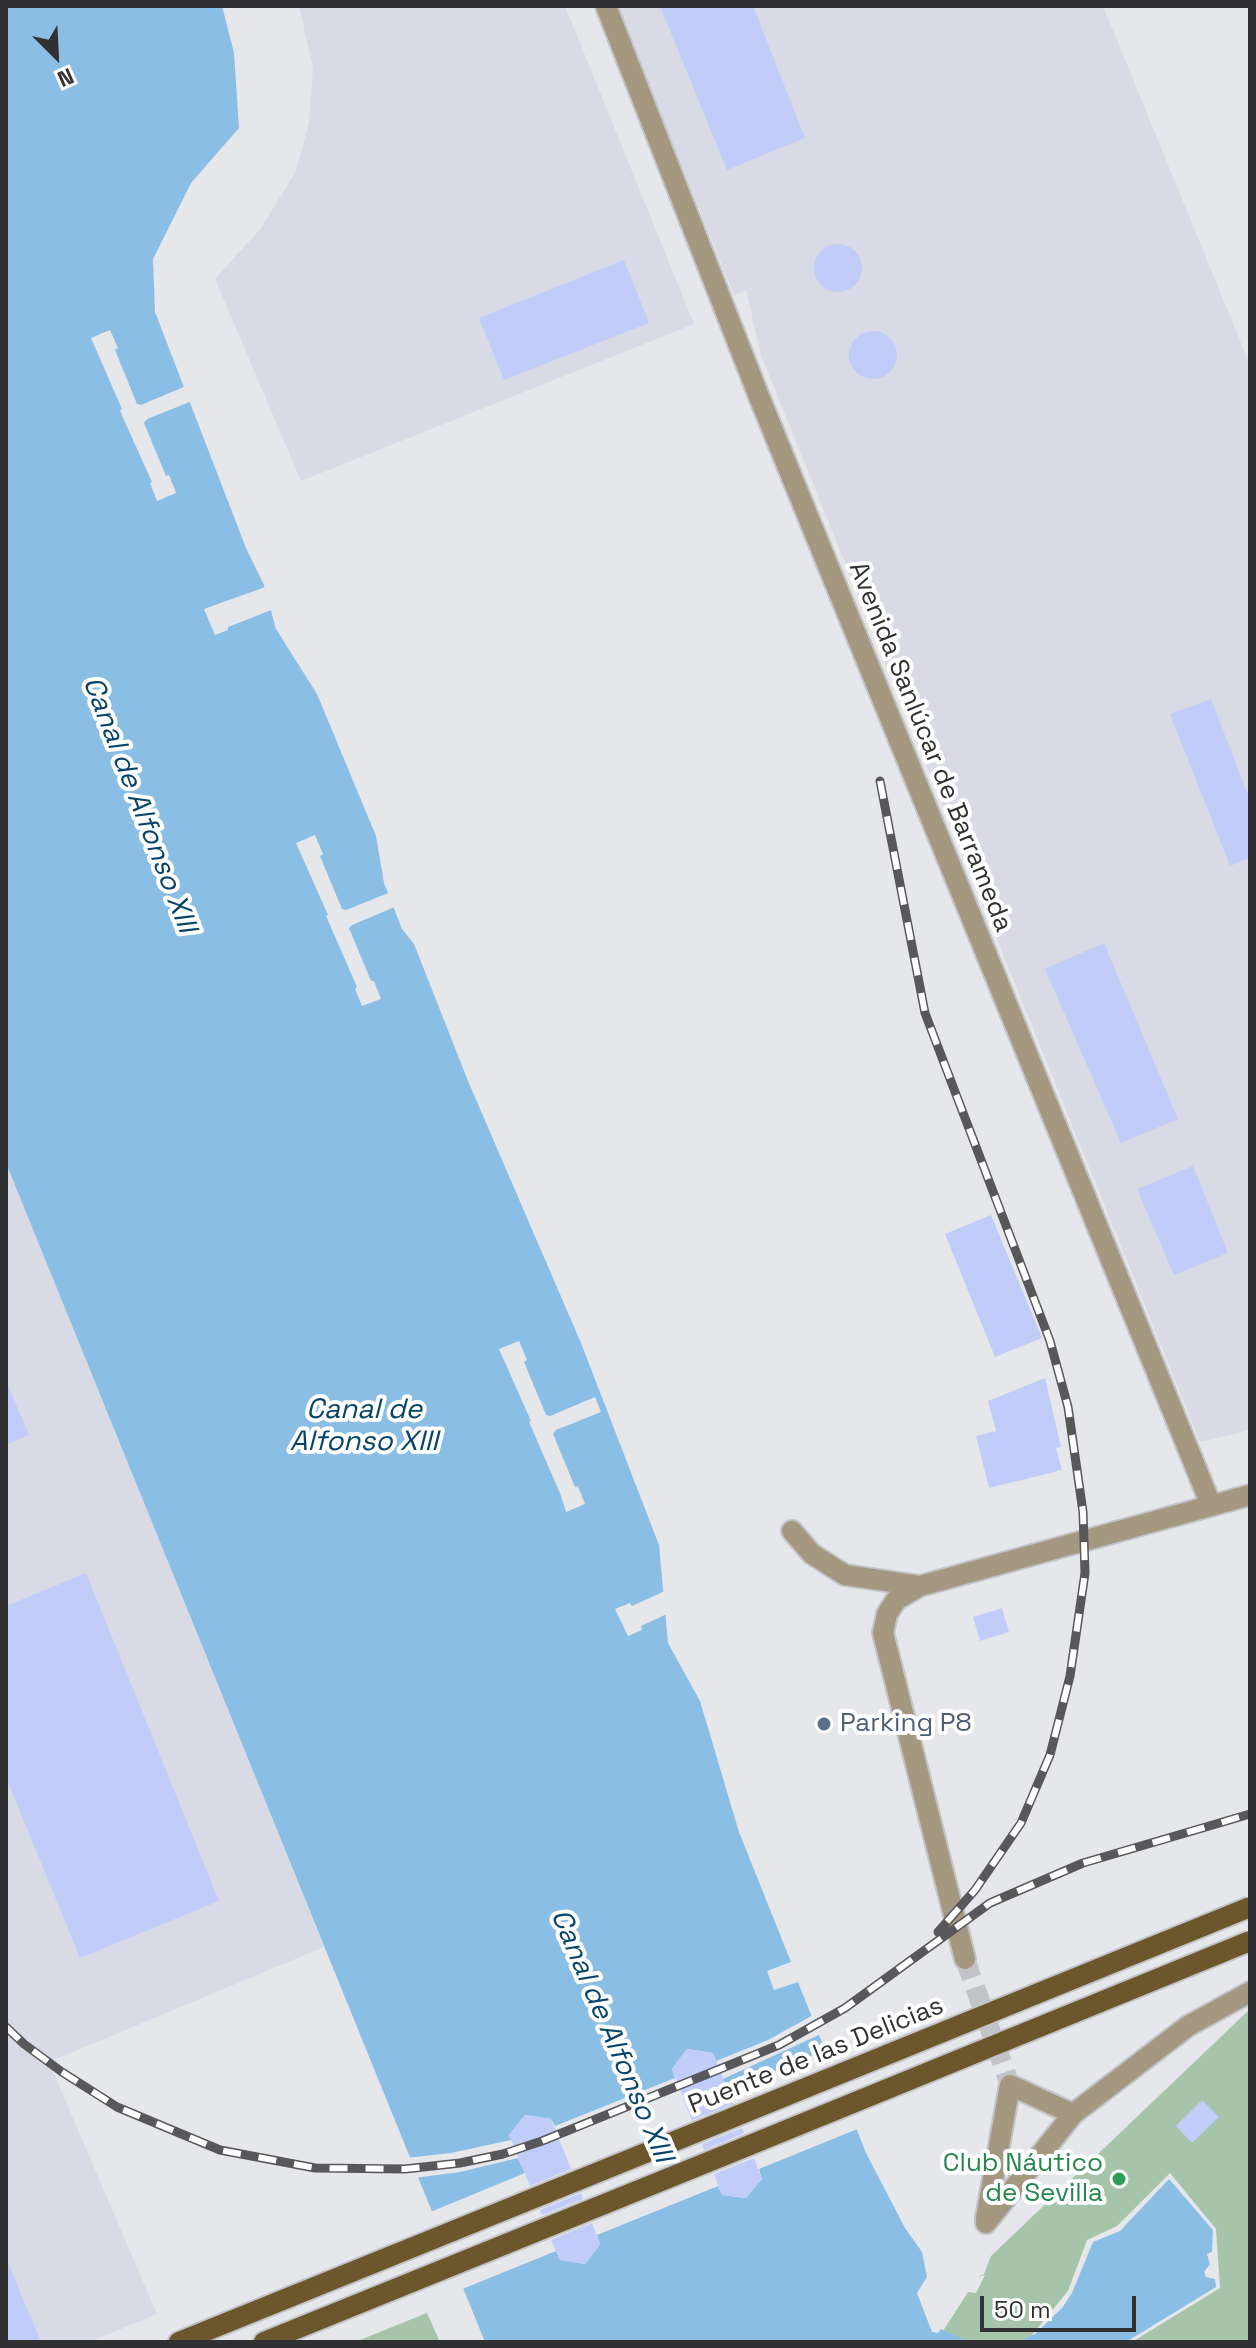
<!DOCTYPE html>
<meta charset="utf-8">
<style>
body{margin:0}
#map{position:relative;width:1256px;height:2348px;overflow:hidden;background:#e6e7eb;font-family:"Space Grotesk",sans-serif}
canvas{display:block}
.frame{position:absolute;inset:0;border:8px solid #313133;pointer-events:none}
.north{position:absolute;left:16px;top:16px;width:80px;height:80px;-webkit-text-stroke:6px #fff;paint-order:stroke;rotate:156deg;font-size:22px;font-weight:700;line-height:32px;text-align:center;color:#313133}
.north::after{content:'';display:block;margin:auto;width:28px;height:36px;background:#313133;clip-path:polygon(50% 0,100% 100%,50% 72%,0 100%)}
.scale{position:absolute;left:980px;top:2296px;width:156px;height:36px;box-sizing:border-box;border:4px solid #313133;border-top:0;padding-left:10px;font-size:24px;line-height:28px;white-space:nowrap;color:#313133;-webkit-text-stroke:6px #fff;paint-order:stroke}
</style>
<div id="map">
<canvas width="1256" height="2348"></canvas>
<div class="frame"></div>
<div class="north">N</div>
<div class="scale">50 m</div>
</div>
<script>
const ctx = document.querySelector('canvas').getContext('2d');
ctx.lineJoin = 'round';
function fill(path, color) { ctx.fillStyle = color; ctx.fill(path, 'evenodd'); }
const toPath = rows => new Path2D(rows.map(r => 'M' + r).join(''));
function trace(path, color, width, dash) { ctx.strokeStyle = color; ctx.lineWidth = width; ctx.lineCap = dash ? 'butt' : 'round'; ctx.setLineDash(dash || []); ctx.stroke(path); }
function write(font, color, halo, rows, align = 'center') {
  ctx.font = font + ' "Space Grotesk",sans-serif'; ctx.lineWidth = 8; ctx.setLineDash([]); ctx.textBaseline = 'middle'; ctx.strokeStyle = halo; ctx.fillStyle = color; for (const [text, x, y, turn = 0] of rows) {
    ctx.save(); ctx.translate(x, y); ctx.rotate((+turn || 0) * Math.PI / 180); ctx.textAlign = isNaN(turn) ? turn : align; if (halo) ctx.strokeText(text, 0, 0); ctx.fillText(text, 0, 0); ctx.restore();
  }
}
fill(toPath([
 [299,6,565,6,694,324,301,481,215,279,261,228,296,171,309,123,313,67],
 [617,6,1103,6,1250,365,1250,1430,1200,1442,761,355,746,290,734,295],
 [6,1162,324,1947,49,2062,157,2314,90,2342,6,2342]
]), '#d8dbe6');
fill(toPath([
 [1250,2009,1250,2342,1132,2342,1220,2288,1216,2229,1170,2173,1117,2226,1087,2240,1068,2291,1031,2336,1016,2342,968,2342,943,2331,968,2292,976,2293,985,2275,978,2277,984,2274,991,2256],
 [427,2313,440,2342,355,2342]
]), '#a5c4aa');
fill(toPath([
 [6,6,222,6,234,53,239,128,191,183,153,259,155,312,246,548,264,585,276,629,317,694,376,836,384,883,402,929,414,944,468,1081,581,1343,659,1545,668,1643,700,1701,739,1832,791,1962,767,1971,774,1990,798,1982,866,2153,905,2228,922,2252,927,2277,917,2293,932,2332,938,2333,941,2329,970,2342,485,2342,6,1163],
 [1169,2179,1213,2230,1212,2252,1207,2254,1210,2264,1204,2272,1206,2277,1215,2279,1216,2287,1126,2342,1016,2342,1035,2334,1062,2308,1072,2293,1093,2242,1120,2231]
]), '#8bbee5');
fill(toPath([
 [110,330,118,348,115,350,137,404,141,405,186,386,192,401,147,419,144,423,166,476,169,475,176,493,157,501,150,483,152,482,120,411,122,409,91,338],
 [268,586,274,609,228,627,228,630,215,635,204,609],
 [315,835,323,854,320,856,342,909,346,910,391,892,397,906,352,925,349,928,371,981,374,981,381,999,362,1006,355,989,357,987,326,916,328,915,296,843],
 [519,1341,527,1360,524,1362,546,1415,550,1416,595,1397,601,1412,556,1430,553,1434,575,1487,578,1486,585,1504,566,1512,560,1493,529,1422,531,1421,499,1349],
 [667,1590,669,1613,641,1626,642,1630,628,1636,615,1609,630,1603,632,1606],
 [815,2014,823,2033,723,2079,727,2090,829,2049,860,2128,759,2169,762,2179,746,2198,722,2195,718,2186,597,2235,600,2244,585,2264,560,2260,556,2251,460,2290,428,2213,525,2173,518,2158,460,2172,414,2178,406,2158,451,2153,511,2140,509,2135,525,2115,551,2119,555,2126,675,2078,672,2069,687,2049,713,2053,716,2061,768,2040]
]), '#e6e7eb');
fill(toPath([
 [660,6,753,6,805,138,727,170],
 '814 268a24 24 0 1 1 48 0a24 24 0 1 1-48 0Z',
 [624,260,649,323,504,380,479,318],
 '849 355a24 24 0 1 1 48 0a24 24 0 1 1-48 0Z',
 [1211,699,1250,800,1250,858,1230,866,1170,714],
 [1104,943,1178,1119,1121,1143,1045,969],
 [1193,1166,1228,1253,1174,1275,1137,1189],
 [991,1215,1042,1338,995,1357,945,1234],
 [1045,1378,1061,1447,1056,1448,1062,1470,989,1488,976,1436,996,1431,988,1401],
 [6,1381,29,1435,6,1445],
 [86,1573,219,1901,80,1958,6,1777,6,1606],
 [1002,1608,1009,1632,980,1641,973,1617],
 [687,2049,713,2053,733,2104,692,2120,672,2069],
 [1202,2100,1219,2117,1192,2143,1176,2126],
 [525,2115,551,2119,571,2169,530,2186,509,2135],
 [742,2128,744,2133,704,2150,702,2144],
 [754,2158,762,2179,746,2198,722,2195,714,2174],
 [581,2193,583,2199,542,2215,540,2210],
 [592,2223,600,2244,585,2264,560,2260,551,2240],
 [6,2258,41,2342,6,2342]
]), '#c1cdf8');
trace(toPath([
 [965,1959,1010,2085]
]), '#c2c3c6', 20, [20, 10]);
const street = toPath([
 [606,6,758,394,1211,1505],
 [792,1531,812,1554,845,1575,920,1586],
 [965,1959,883,1633,887,1614,896,1600,920,1586,1250,1495],
 [986,2218,1010,2085,1073,2114],
 [986,2223,1073,2114,1188,2026,1250,1992]
]);
const primary = toPath([
 [179,2342,712,2126],
 [264,2342,723,2156]
]);
trace(street, '#c2c3c6', 24);
trace(primary, '#c2c3c6', 24);
trace(street, '#a49881', 20);
trace(primary, '#6c562b', 20);
const rail = toPath([
 [880,781,925,1013,1050,1341,1068,1407,1083,1512,1085,1573,1070,1676,1050,1755,1021,1823,975,1890,938,1932],
 [6,2027,24,2044,62,2072,117,2107,220,2150,315,2168,405,2169,460,2163,503,2154,542,2141,779,2045,845,2008,990,1903,1083,1863,1250,1814]
]);
trace(rail, '#58585b', 9);
trace(rail, '#fff', 6, [18]);
const primaryBridge = toPath([
 [712,2126,1250,1907],
 [723,2156,1250,1941]
]);
trace(primaryBridge, '#c2c3c6', 24, []);
trace(primaryBridge, '#6c562b', 20);
for (const [x, y, r, color] of [
 [824,1724,8,"#5c6f8a"],
 [1119,2179,8,"#2e9e5b"]
]) { const dot = new Path2D(); dot.arc(x, y, r, 0, 2 * Math.PI); ctx.fillStyle = color; ctx.fill(dot); trace(dot, '#fff', 3); }
write('26px', '#313133', '#fff', [
 ["Avenida Sanlúcar de Barrameda",930,747,68],
 ["Puente de las Delicias",816,2056,-22]
]);
write('26px', '#4e5e75', '#fff', [
 ["Parking P8",840,1724]
], 'left');
write('26px', '#27864d', '#fff', [
 ["Club Náutico",1103,2164],
 ["de Sevilla",1103,2194]
], 'right');
write('italic 28px', '#06446a', '#fff', [
 ["Canal de Alfonso XIII",139,805,69],
 ["Canal de",364,1410],
 ["Alfonso XIII",364,1442],
 ["Canal de Alfonso XIII",611,2036,67]
]);
</script>
